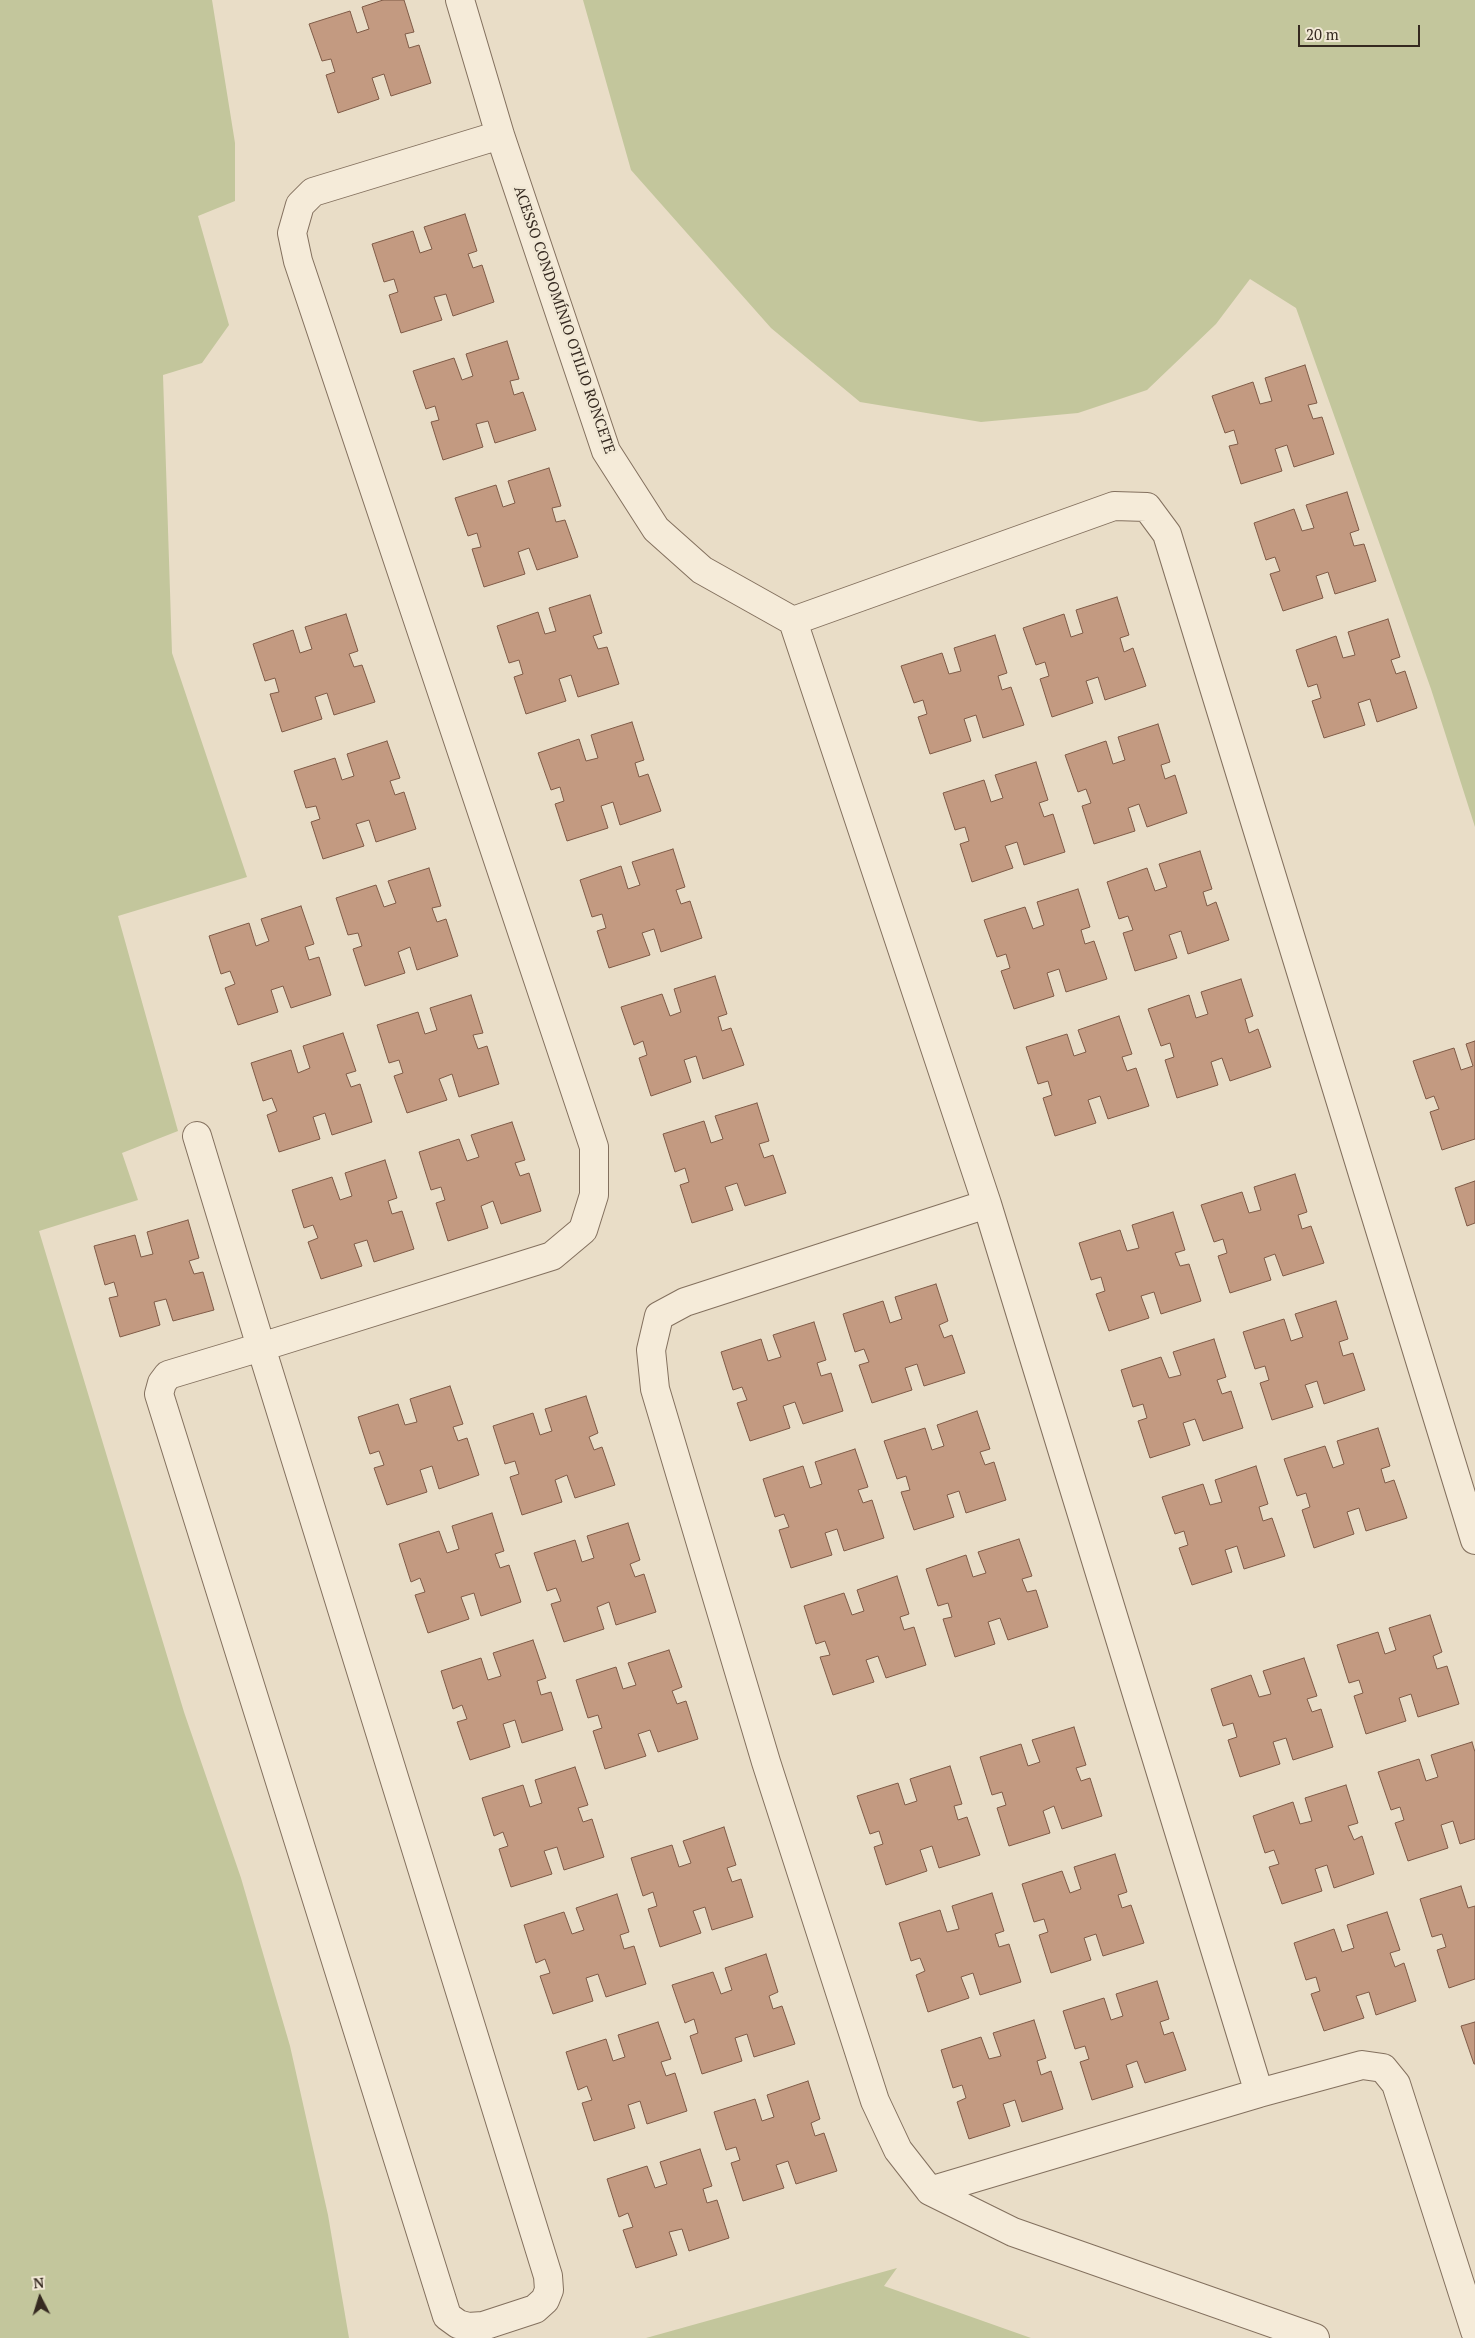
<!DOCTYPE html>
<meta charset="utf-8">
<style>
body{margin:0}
#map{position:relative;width:1475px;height:2338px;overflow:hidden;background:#e9ddc7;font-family:"PT Serif",serif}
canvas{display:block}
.north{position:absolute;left:15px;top:2273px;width:50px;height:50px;-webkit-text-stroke:4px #f1e8d5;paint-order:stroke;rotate:355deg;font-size:14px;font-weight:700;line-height:20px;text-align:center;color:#352920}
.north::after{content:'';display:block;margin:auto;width:18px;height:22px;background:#352920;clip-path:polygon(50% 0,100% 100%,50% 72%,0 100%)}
.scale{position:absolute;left:1298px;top:25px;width:122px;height:22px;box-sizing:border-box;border:2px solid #352920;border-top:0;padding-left:6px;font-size:15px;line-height:18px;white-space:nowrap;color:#352920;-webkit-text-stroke:4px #f1e8d5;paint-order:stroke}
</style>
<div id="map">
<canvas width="1475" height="2338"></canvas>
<div class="north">N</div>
<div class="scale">20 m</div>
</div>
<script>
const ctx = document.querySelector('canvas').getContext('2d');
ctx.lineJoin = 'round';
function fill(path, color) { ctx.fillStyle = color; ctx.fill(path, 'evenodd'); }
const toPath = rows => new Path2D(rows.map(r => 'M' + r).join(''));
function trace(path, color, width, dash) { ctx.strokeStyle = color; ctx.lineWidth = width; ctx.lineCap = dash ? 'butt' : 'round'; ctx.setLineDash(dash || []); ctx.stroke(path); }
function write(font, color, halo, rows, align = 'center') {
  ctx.font = font + ' "PT Serif",serif'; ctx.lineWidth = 5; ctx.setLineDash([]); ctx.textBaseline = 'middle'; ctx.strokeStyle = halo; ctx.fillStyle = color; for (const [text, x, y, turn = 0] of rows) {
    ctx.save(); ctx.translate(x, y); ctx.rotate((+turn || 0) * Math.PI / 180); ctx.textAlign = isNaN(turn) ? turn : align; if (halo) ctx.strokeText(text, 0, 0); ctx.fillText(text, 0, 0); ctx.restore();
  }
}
fill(toPath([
 [0,0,212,0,235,143,235,201,198,216,229,325,202,363,163,375,172,653,247,877,118,916,178,1131,122,1153,138,1200,39,1231,184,1712,241,1878,290,2046,328,2215,349,2338,0,2338],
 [583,0,1475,0,1475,827,1431,689,1296,308,1250,279,1216,324,1147,390,1078,413,981,422,860,402,771,328,631,170],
 [897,2268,884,2286,1031,2338,646,2338]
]), '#c3c69c');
const building = toPath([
 [383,0,404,0,414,32,405,34,409,48,419,45,431,83,391,96,384,74,372,78,379,99,338,113,326,75,335,72,331,59,322,61,309,24,350,11,357,33,369,29,362,7,383,0],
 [465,214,477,251,468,254,473,268,482,265,494,302,453,316,446,294,434,297,442,320,401,333,389,295,398,292,394,279,384,282,372,244,413,231,420,253,432,249,424,227,465,214],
 [507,341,519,379,510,381,514,395,523,392,536,430,495,443,488,421,476,424,483,447,443,460,431,422,439,420,435,406,426,409,413,371,454,358,462,380,473,376,466,354,507,341],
 [1305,365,1317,403,1308,405,1313,419,1322,417,1334,454,1294,467,1287,445,1275,449,1282,471,1241,484,1229,446,1238,444,1234,430,1225,433,1212,396,1253,382,1260,404,1272,401,1265,378,1305,365],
 [549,468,561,506,552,508,556,522,565,520,578,557,537,570,529,548,518,552,525,574,484,587,472,549,481,547,477,533,468,536,455,498,496,485,503,507,515,503,508,481,549,468],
 [1347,492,1359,530,1350,533,1354,546,1364,544,1376,581,1335,594,1328,572,1316,576,1323,598,1283,611,1270,574,1280,571,1275,557,1266,560,1254,523,1294,509,1302,531,1314,528,1306,505,1347,492],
 [590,595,602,633,593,636,598,649,607,647,619,684,578,697,571,675,559,679,566,701,526,714,514,677,523,674,519,660,509,663,497,626,538,612,545,634,556,631,549,608,590,595],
 [1117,597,1129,635,1120,638,1124,652,1133,648,1146,686,1105,700,1098,677,1086,681,1093,703,1052,717,1040,679,1049,676,1045,662,1036,665,1023,628,1064,614,1071,637,1083,633,1076,610,1117,597],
 [346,614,358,651,349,654,354,667,362,665,375,702,334,715,327,693,315,697,322,719,282,732,270,694,279,692,275,678,265,681,253,644,293,630,300,653,312,649,305,627,346,614],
 [1388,619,1400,657,1391,660,1396,674,1405,671,1417,708,1377,722,1370,699,1358,703,1365,725,1324,738,1312,701,1321,698,1317,684,1308,687,1296,650,1336,636,1343,658,1355,655,1348,632,1388,619],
 [995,635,1007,673,998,676,1002,690,1011,687,1024,725,983,738,976,715,964,719,971,741,930,754,918,717,927,714,923,700,914,703,901,666,942,653,949,674,961,671,954,648,995,635],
 [632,722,644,760,635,763,639,777,648,774,661,811,620,825,613,802,601,806,608,828,567,841,555,804,564,801,560,787,551,790,538,753,579,739,586,761,598,758,591,735,632,722],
 [1158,724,1170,762,1161,765,1165,779,1175,775,1187,813,1147,827,1139,804,1128,808,1135,831,1094,844,1082,806,1091,803,1086,789,1078,792,1065,755,1106,741,1113,764,1125,760,1118,737,1158,724],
 [387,741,400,778,390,781,395,795,404,792,416,829,376,842,369,820,356,824,364,846,323,859,311,822,320,819,316,806,306,808,294,771,335,758,342,780,354,776,347,754,387,741],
 [1036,762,1048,800,1039,803,1044,817,1053,814,1065,852,1024,865,1017,842,1005,846,1013,868,972,882,960,844,969,841,965,827,955,830,943,793,984,780,991,802,1003,798,995,775,1036,762],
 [673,849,685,887,676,890,681,904,690,901,702,938,661,952,654,929,642,933,650,955,609,968,597,931,606,928,602,914,592,917,580,880,621,866,628,889,640,885,632,862,673,849],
 [1200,851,1212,889,1203,892,1207,906,1216,902,1229,940,1188,954,1181,931,1169,935,1177,958,1135,971,1123,933,1133,930,1128,916,1119,919,1107,882,1147,868,1155,891,1167,887,1159,864,1200,851],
 [429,868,441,906,432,908,437,922,446,919,458,956,417,970,410,947,398,952,405,973,365,986,353,949,362,946,358,933,348,935,336,898,376,885,384,907,396,903,388,881,429,868],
 [1078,889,1090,927,1081,930,1085,944,1094,941,1107,979,1066,992,1059,969,1047,973,1054,996,1014,1009,1001,971,1010,968,1006,954,997,957,984,920,1025,907,1033,929,1044,925,1037,902,1078,889],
 [301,906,314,944,305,947,309,960,319,957,331,995,291,1008,283,986,271,990,278,1012,238,1025,225,988,235,984,230,971,221,974,209,936,249,923,256,946,269,941,261,919,301,906],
 [715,976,727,1014,718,1017,722,1031,731,1028,744,1065,703,1079,696,1056,684,1060,691,1082,651,1096,639,1058,647,1055,643,1041,634,1045,621,1007,662,994,670,1016,681,1012,674,989,715,976],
 [1241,979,1253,1016,1245,1019,1249,1033,1258,1029,1271,1067,1230,1081,1222,1058,1211,1062,1218,1085,1177,1098,1165,1060,1174,1057,1170,1043,1161,1046,1148,1009,1189,995,1196,1018,1208,1014,1201,992,1241,979],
 [471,995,483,1033,473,1035,478,1049,487,1046,499,1084,459,1097,452,1074,439,1079,447,1100,407,1113,394,1076,403,1073,399,1060,389,1063,377,1025,418,1012,425,1034,437,1030,430,1008,471,995],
 [1119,1016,1132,1054,1122,1057,1127,1071,1136,1068,1149,1106,1108,1119,1100,1096,1088,1100,1096,1123,1055,1136,1043,1098,1052,1095,1048,1081,1038,1084,1026,1047,1067,1034,1074,1056,1086,1052,1078,1030,1119,1016],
 [343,1033,356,1071,346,1074,351,1087,360,1084,372,1122,332,1135,325,1113,313,1117,320,1139,279,1152,267,1115,277,1111,272,1098,263,1101,251,1063,291,1050,298,1073,310,1068,303,1046,343,1033],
 [1475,1041,1475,1139,1442,1150,1430,1112,1439,1109,1434,1096,1426,1099,1413,1061,1454,1048,1461,1070,1473,1066,1466,1044,1475,1041],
 [757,1103,769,1141,759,1144,764,1158,773,1155,786,1193,745,1206,737,1183,725,1187,733,1210,692,1223,680,1185,689,1182,685,1168,675,1172,663,1134,704,1121,711,1143,723,1139,715,1116,757,1103],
 [512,1122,525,1160,515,1163,520,1176,529,1173,541,1211,501,1224,493,1201,481,1206,488,1228,448,1241,436,1203,445,1200,441,1187,431,1190,419,1152,459,1139,467,1161,479,1157,471,1135,512,1122],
 [385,1160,397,1198,388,1201,392,1214,402,1211,414,1249,374,1262,367,1240,354,1244,362,1266,321,1279,308,1242,318,1238,313,1225,304,1228,292,1190,332,1177,340,1200,352,1196,345,1173,385,1160],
 [1295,1174,1307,1212,1298,1215,1302,1229,1311,1226,1324,1263,1283,1276,1275,1254,1264,1258,1271,1280,1230,1293,1218,1256,1227,1253,1223,1239,1214,1242,1201,1205,1242,1192,1249,1213,1261,1210,1254,1187,1295,1174],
 [1475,1181,1475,1223,1467,1226,1455,1188,1475,1181],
 [1173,1212,1185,1250,1175,1253,1180,1266,1189,1264,1201,1301,1161,1314,1154,1292,1141,1296,1149,1318,1109,1331,1096,1294,1105,1291,1101,1277,1091,1280,1079,1243,1120,1230,1127,1251,1139,1248,1132,1225,1173,1212],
 [188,1220,199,1258,189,1261,194,1274,203,1272,214,1310,173,1321,166,1299,154,1302,160,1325,120,1337,109,1298,118,1296,114,1282,105,1285,94,1246,135,1235,141,1257,153,1254,147,1232,188,1220],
 [936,1284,948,1321,939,1325,944,1338,952,1335,965,1373,924,1386,917,1364,905,1368,912,1390,872,1403,859,1365,869,1362,864,1349,855,1352,843,1314,883,1301,890,1323,902,1319,895,1297,936,1284],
 [1336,1301,1348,1339,1339,1342,1343,1356,1353,1353,1365,1390,1324,1404,1317,1381,1305,1385,1313,1407,1272,1420,1260,1383,1269,1380,1265,1366,1255,1369,1243,1332,1284,1319,1291,1341,1303,1337,1295,1314,1336,1301],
 [814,1322,826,1360,817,1363,821,1376,831,1373,843,1411,803,1424,795,1402,783,1406,790,1428,750,1441,737,1403,747,1400,742,1387,733,1390,721,1352,761,1339,768,1361,781,1357,773,1335,814,1322],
 [1214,1339,1226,1377,1217,1380,1222,1394,1231,1391,1243,1428,1203,1441,1195,1419,1183,1423,1190,1445,1150,1458,1138,1421,1147,1418,1143,1404,1133,1407,1121,1370,1161,1357,1169,1378,1181,1375,1173,1352,1214,1339],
 [450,1386,463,1424,453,1427,458,1441,467,1438,479,1475,439,1489,432,1466,420,1470,427,1492,387,1505,374,1468,384,1465,379,1451,370,1454,358,1417,398,1404,405,1425,417,1422,410,1399,450,1386],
 [586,1396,598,1433,589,1437,594,1450,602,1447,615,1485,575,1498,567,1475,555,1480,562,1502,522,1515,510,1477,519,1474,515,1461,505,1464,493,1426,533,1413,540,1435,552,1431,545,1409,586,1396],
 [977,1411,990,1449,980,1452,985,1465,994,1462,1006,1500,966,1513,959,1491,947,1495,954,1517,914,1530,901,1492,910,1490,906,1476,897,1479,884,1441,925,1428,932,1450,944,1446,937,1425,977,1411],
 [1378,1428,1390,1466,1381,1469,1385,1483,1394,1480,1407,1518,1366,1531,1359,1508,1347,1512,1354,1534,1314,1548,1302,1510,1310,1507,1306,1493,1297,1496,1284,1459,1325,1446,1333,1468,1344,1464,1337,1441,1378,1428],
 [855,1449,868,1487,858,1490,863,1503,872,1500,884,1538,844,1551,837,1529,825,1533,832,1555,791,1568,779,1530,789,1527,784,1514,775,1517,763,1479,803,1466,810,1488,822,1484,815,1462,855,1449],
 [1256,1466,1268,1504,1259,1507,1263,1521,1272,1518,1285,1556,1244,1569,1237,1546,1225,1550,1232,1572,1192,1585,1179,1548,1188,1545,1184,1531,1175,1534,1162,1497,1203,1484,1210,1505,1222,1502,1215,1480,1256,1466],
 [492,1513,504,1551,495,1554,500,1568,509,1565,521,1602,481,1616,474,1593,461,1597,469,1619,428,1633,415,1595,425,1592,420,1578,411,1582,399,1544,439,1531,447,1553,459,1549,452,1526,492,1513],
 [628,1523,640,1560,630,1564,635,1577,644,1574,656,1612,616,1625,609,1602,597,1607,604,1629,564,1642,551,1604,561,1601,556,1588,547,1591,534,1553,575,1540,582,1562,594,1558,587,1536,628,1523],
 [1019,1539,1032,1576,1022,1579,1027,1592,1036,1590,1048,1627,1008,1640,1000,1618,988,1622,995,1644,955,1657,943,1619,952,1617,948,1603,938,1606,926,1569,966,1555,973,1577,986,1573,978,1552,1019,1539],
 [897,1576,909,1614,900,1617,904,1630,914,1627,926,1665,886,1678,878,1656,866,1660,874,1682,833,1695,820,1657,830,1655,825,1641,816,1644,804,1606,844,1593,852,1615,864,1611,857,1590,897,1576],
 [1430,1615,1442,1652,1433,1656,1437,1669,1447,1666,1459,1704,1418,1717,1411,1694,1399,1698,1406,1721,1366,1734,1354,1696,1363,1693,1359,1680,1349,1683,1337,1645,1378,1632,1385,1654,1396,1650,1389,1628,1430,1615],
 [533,1640,546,1678,537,1681,541,1695,551,1692,563,1730,522,1743,515,1720,503,1724,510,1747,470,1760,457,1722,467,1719,462,1705,453,1709,441,1671,481,1658,488,1680,501,1676,493,1653,533,1640],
 [669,1650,682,1687,672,1691,677,1704,686,1701,698,1739,658,1752,650,1730,638,1734,646,1756,605,1769,593,1731,602,1728,598,1715,588,1718,576,1680,616,1667,623,1689,636,1685,628,1663,669,1650],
 [1304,1658,1317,1696,1307,1699,1312,1712,1321,1709,1333,1747,1293,1760,1286,1738,1273,1742,1280,1764,1240,1777,1228,1740,1237,1737,1233,1723,1223,1726,1211,1689,1251,1675,1259,1697,1271,1694,1263,1671,1304,1658],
 [1074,1727,1086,1765,1076,1768,1081,1781,1090,1778,1102,1816,1062,1829,1054,1806,1043,1811,1050,1833,1009,1846,997,1808,1006,1805,1002,1792,992,1795,980,1757,1021,1744,1028,1766,1040,1762,1032,1740,1074,1727],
 [1472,1742,1475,1752,1475,1839,1460,1844,1453,1821,1441,1825,1448,1848,1408,1861,1395,1823,1404,1820,1400,1807,1391,1810,1378,1772,1419,1759,1426,1781,1438,1777,1431,1755,1472,1742],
 [950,1766,962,1804,954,1806,958,1820,967,1817,980,1855,939,1868,932,1846,920,1850,927,1871,886,1885,874,1847,883,1844,879,1831,870,1834,857,1796,898,1783,905,1805,917,1801,910,1779,950,1766],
 [575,1767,588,1805,578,1808,583,1822,592,1819,604,1857,564,1870,557,1847,544,1851,552,1874,511,1887,499,1849,508,1846,503,1832,494,1836,482,1798,523,1785,530,1807,542,1803,535,1780,575,1767],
 [1346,1785,1358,1823,1348,1826,1354,1840,1362,1836,1374,1874,1334,1888,1327,1865,1315,1869,1322,1891,1282,1904,1269,1867,1279,1864,1274,1850,1265,1853,1253,1816,1293,1802,1300,1824,1312,1821,1305,1798,1346,1785],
 [724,1827,736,1865,727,1868,732,1882,741,1879,753,1917,712,1930,705,1907,693,1911,701,1933,660,1947,648,1909,657,1906,653,1892,643,1896,631,1858,672,1845,679,1867,691,1863,683,1841,724,1827],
 [1115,1854,1127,1892,1118,1895,1122,1908,1131,1905,1144,1943,1103,1956,1096,1934,1084,1938,1091,1960,1051,1973,1039,1935,1048,1932,1044,1919,1034,1922,1022,1884,1062,1871,1070,1893,1081,1889,1074,1867,1115,1854],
 [1461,1886,1468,1908,1475,1906,1475,1979,1449,1988,1437,1950,1446,1947,1442,1934,1432,1937,1420,1899,1461,1886],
 [992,1893,1004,1931,995,1934,999,1947,1009,1944,1021,1982,980,1995,973,1973,961,1977,969,1998,928,2012,916,1975,925,1971,920,1958,911,1961,899,1923,940,1910,947,1932,959,1929,952,1906,992,1893],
 [617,1894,629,1932,620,1935,624,1949,634,1946,646,1984,606,1997,598,1974,586,1978,593,2001,553,2014,540,1976,550,1973,545,1959,536,1963,524,1925,564,1912,572,1934,584,1930,576,1908,617,1894],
 [1387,1912,1400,1950,1390,1953,1395,1967,1404,1963,1416,2001,1376,2015,1369,1992,1356,1996,1364,2018,1324,2031,1311,1994,1320,1991,1316,1977,1306,1980,1294,1943,1334,1929,1342,1952,1354,1948,1347,1925,1387,1912],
 [766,1954,778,1992,769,1996,773,2009,782,2006,795,2044,754,2057,747,2034,735,2038,742,2061,702,2074,690,2036,698,2033,694,2019,685,2023,672,1985,713,1972,721,1994,732,1990,725,1968,766,1954],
 [1157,1981,1169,2019,1160,2022,1164,2035,1173,2032,1186,2070,1145,2083,1137,2061,1126,2065,1133,2087,1092,2100,1080,2062,1089,2059,1085,2046,1075,2049,1063,2011,1104,1998,1111,2020,1123,2016,1116,1994,1157,1981],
 [1034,2020,1046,2058,1037,2061,1041,2075,1051,2071,1063,2109,1022,2122,1015,2100,1003,2104,1010,2126,969,2139,957,2102,966,2098,962,2085,953,2088,941,2050,981,2037,989,2059,1001,2056,993,2033,1034,2020],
 [658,2022,671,2059,661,2062,666,2076,675,2073,687,2111,647,2124,640,2101,628,2105,635,2128,594,2141,582,2103,592,2100,587,2086,578,2090,566,2052,606,2039,613,2061,625,2057,618,2035,658,2022],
 [1475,2022,1475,2064,1474,2064,1461,2026,1475,2022],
 [808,2081,820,2119,811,2123,815,2136,824,2133,837,2171,796,2184,788,2161,776,2165,784,2188,743,2201,731,2163,740,2160,736,2147,726,2150,714,2112,755,2099,762,2121,774,2117,767,2095,808,2081],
 [700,2149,712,2186,703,2189,707,2203,717,2200,729,2238,689,2251,682,2229,669,2232,677,2255,636,2268,623,2230,633,2227,628,2213,619,2217,607,2179,647,2166,655,2188,667,2184,660,2162,700,2149]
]);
fill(building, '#c39a81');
trace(building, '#7f5b47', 1);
const minor = toPath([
 [460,0,500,135,606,451,656,529,702,570,793,621],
 [793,621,987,1204,1259,2093],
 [793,621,1114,506,1147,507,1167,534,1475,1540],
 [197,1136,261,1347,548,2276,549,2290,545,2300,535,2309,483,2326,468,2327,458,2324,447,2316,159,1394,162,1383,168,1375,261,1347,552,1256,583,1230,594,1195,594,1147,298,261,292,233,300,205,313,192,500,135],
 [987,1204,685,1302,659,1316,651,1350,655,1389,766,1762,875,2101,898,2150,930,2191,1013,2232,1315,2338],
 [930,2191,1259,2093,1362,2065,1383,2068,1396,2084,1475,2331]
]);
trace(minor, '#83705e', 30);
trace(minor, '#f5ebd9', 28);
write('15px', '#352920', '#f1e8d5', [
 ["ACESSO CONDOMÍNIO OTILIO RONCETE",564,320,71]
]);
</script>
